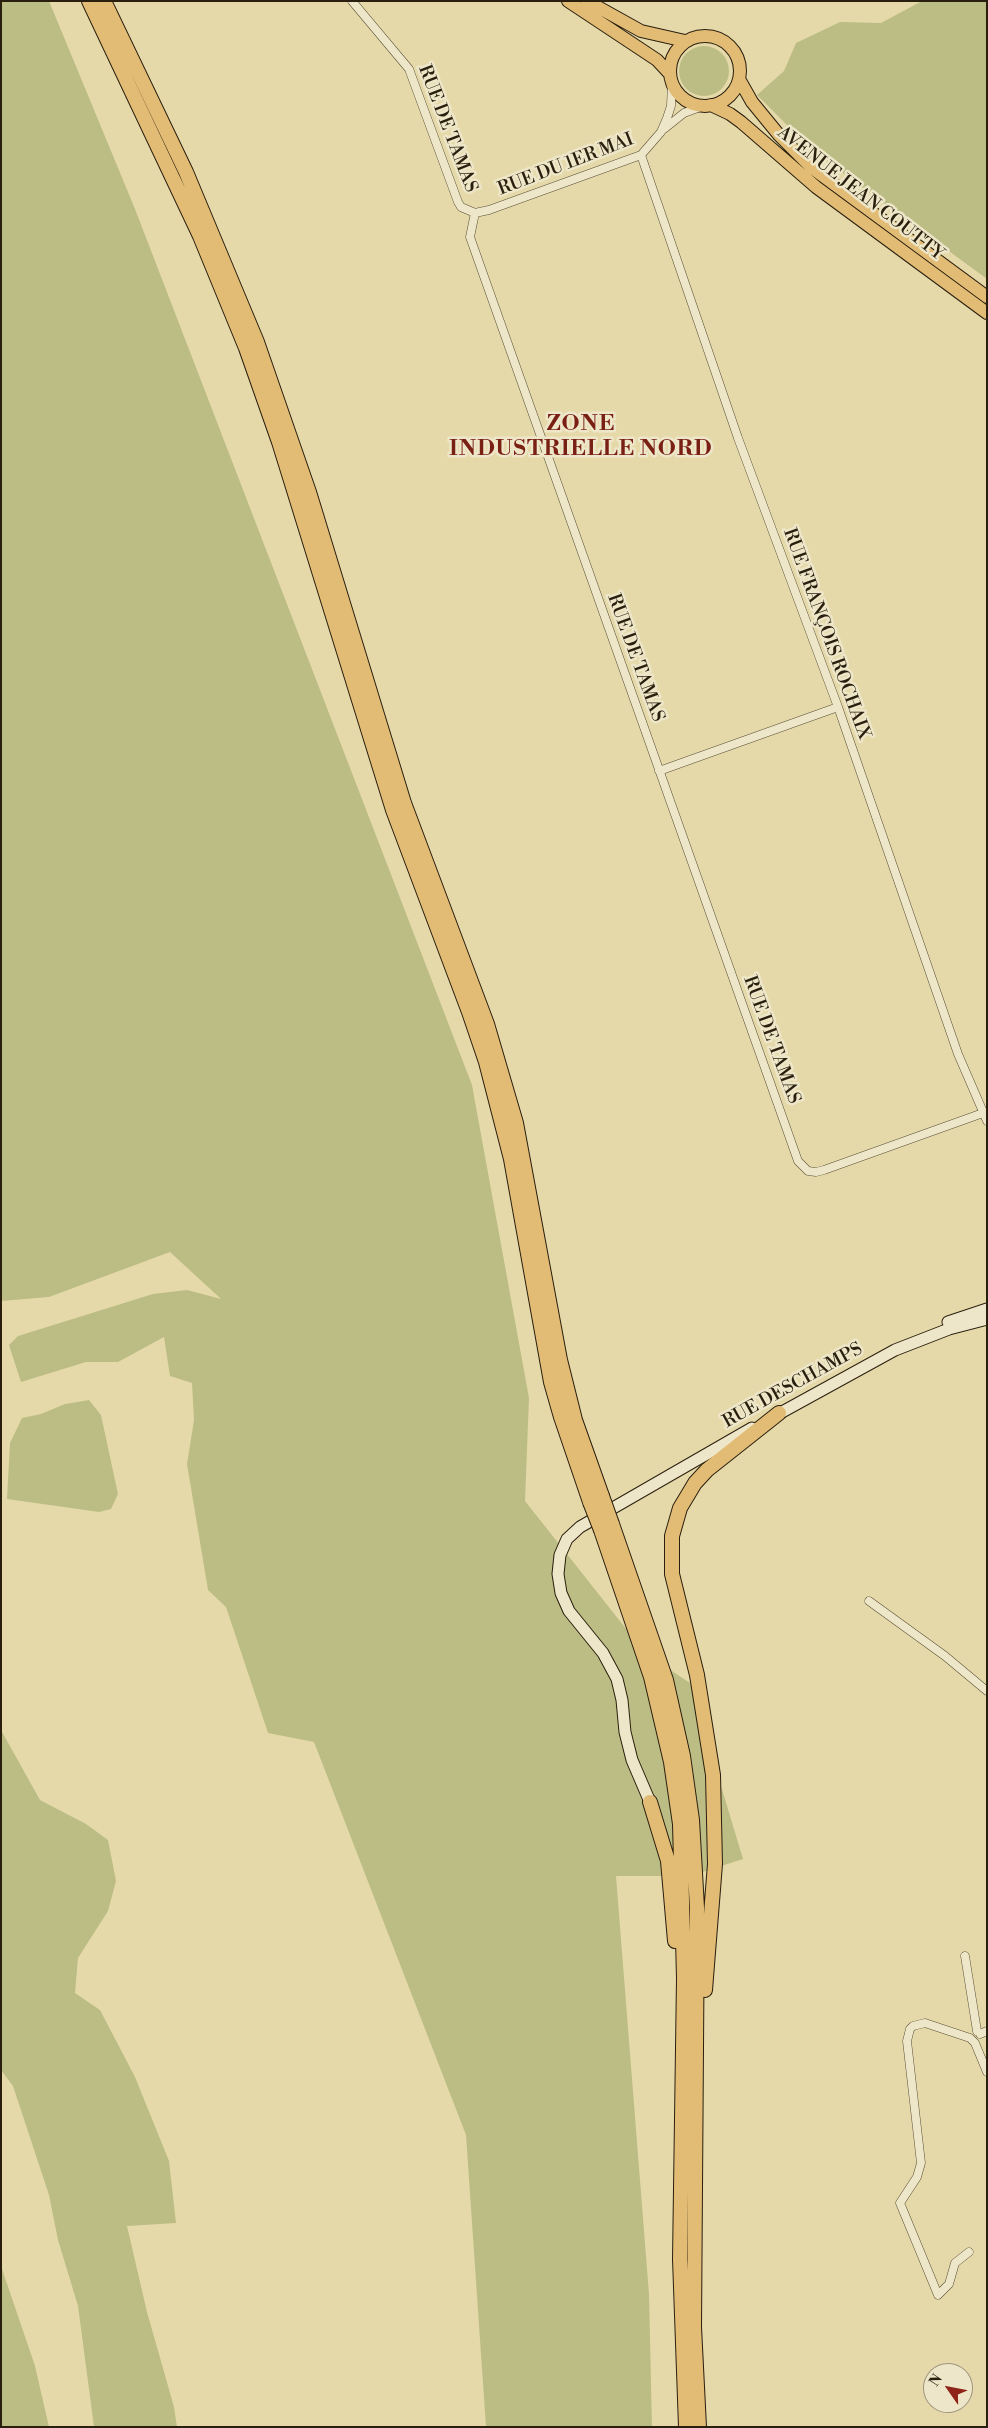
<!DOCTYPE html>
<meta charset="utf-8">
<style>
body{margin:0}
#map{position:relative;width:988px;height:2428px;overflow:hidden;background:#e5d9aa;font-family:"Libre Bodoni",serif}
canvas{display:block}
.frame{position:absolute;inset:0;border:2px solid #2a1f0e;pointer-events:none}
.north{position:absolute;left:923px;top:2363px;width:50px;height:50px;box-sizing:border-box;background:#eee6c8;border:1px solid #a0967e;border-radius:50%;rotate:303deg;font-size:14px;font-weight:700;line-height:20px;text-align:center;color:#2a1f0e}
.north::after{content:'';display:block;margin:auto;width:18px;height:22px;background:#8f2418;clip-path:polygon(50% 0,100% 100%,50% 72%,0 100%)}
</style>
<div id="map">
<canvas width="988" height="2428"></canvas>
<div class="frame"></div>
<div class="north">N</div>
</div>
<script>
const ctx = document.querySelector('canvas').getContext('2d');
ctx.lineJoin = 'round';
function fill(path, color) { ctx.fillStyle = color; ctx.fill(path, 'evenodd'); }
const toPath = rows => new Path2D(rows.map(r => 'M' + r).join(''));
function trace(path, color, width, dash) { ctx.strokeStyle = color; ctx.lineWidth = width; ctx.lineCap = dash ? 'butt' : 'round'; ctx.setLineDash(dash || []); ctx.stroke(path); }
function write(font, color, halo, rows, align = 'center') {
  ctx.font = font + ' "Libre Bodoni",serif'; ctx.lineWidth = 5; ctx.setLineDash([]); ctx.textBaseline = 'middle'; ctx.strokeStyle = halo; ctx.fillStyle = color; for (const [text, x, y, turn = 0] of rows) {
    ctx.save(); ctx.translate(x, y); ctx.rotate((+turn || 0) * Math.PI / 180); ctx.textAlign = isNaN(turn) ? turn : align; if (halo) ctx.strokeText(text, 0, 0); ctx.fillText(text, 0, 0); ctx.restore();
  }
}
fill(toPath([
 [1,1,49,1,135,209,472,1085,529,1398,525,1501,646,1654,690,1683,743,1859,690,1876,616,1876,649,2294,652,2427,486,2427,466,2135,314,1742,268,1733,226,1607,208,1590,187,1464,194,1420,192,1383,170,1376,164,1337,118,1362,86,1362,21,1382,9,1345,18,1336,153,1294,187,1290,221,1299,170,1252,49,1297,1,1301],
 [922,1,987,1,987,279,814,152,757,95,784,71,796,43,840,22,881,23],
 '679 71a25 25 0 1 1 50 0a25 25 0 1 1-50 0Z',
 [89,1400,101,1415,118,1494,111,1509,99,1512,7,1499,10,1443,22,1418,41,1414,65,1404],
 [1,1730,40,1800,86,1824,108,1840,116,1881,108,1911,78,1958,75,1993,100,2010,135,2077,169,2161,176,2223,127,2226,147,2312,174,2407,177,2427,94,2427,78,2306,58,2240,49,2195,13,2086,1,2070],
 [1,2266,35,2366,49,2427,1,2427]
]), '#bcbd84');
const street = toPath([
 [352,1,409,69,458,202,461,207,475,213,489,210,641,155,661,132,667,118,671,106,672,83],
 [664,129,684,113,703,106],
 [641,155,738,438,838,707,958,1054,987,1121],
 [475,213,470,237,798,1161,808,1171,816,1172,824,1170,983,1113],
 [659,771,838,707],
 [869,1601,945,1656,987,1691],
 [965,1956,977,2031],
 [980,2034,987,2031],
 [969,2252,955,2263,949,2284,938,2295,900,2203,917,2177,921,2163,907,2041,910,2029,913,2026,925,2023,970,2038,975,2043,987,2072]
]);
const secondary = toPath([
 [948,1322,987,1309],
 [773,1417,895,1350,949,1329,987,1319],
 [650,1802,632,1760,625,1732,622,1700,617,1679,603,1653,569,1611,561,1593,558,1574,560,1555,567,1539,580,1527,752,1428]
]);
const primary = toPath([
 [568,1,657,60,670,74],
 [587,1,641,31,685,41],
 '670 71a35 35 0 1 1 70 0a35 35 0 1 1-70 0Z',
 [739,79,752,102,779,135,812,168,987,297],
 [711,105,730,114,741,122,816,187,987,313]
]);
const highway = toPath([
 [89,1,200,236,246,348,279,442,393,810,469,1012,486,1062,511,1159,551,1382,561,1417,590,1502],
 [104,1,186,172,257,342,309,492,404,803,487,1024,516,1123,560,1360,575,1420,602,1496],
 [612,1524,666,1680,683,1756,692,1820,697,1908,694,2327,699,2427],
 [601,1530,651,1677,671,1762,680,1824,684,1978,680,2259,686,2427],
 [650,1802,668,1861,675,1941],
 [705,1990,715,1864,713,1775,697,1675,672,1574,672,1536,680,1508,695,1483,707,1470,779,1413]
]);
trace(street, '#594e35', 9);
trace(secondary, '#2a1f0e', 13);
trace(primary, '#2a1f0e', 14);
trace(highway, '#2a1f0e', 16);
trace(street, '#eee6c8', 8);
trace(secondary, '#eee6c8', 11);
trace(primary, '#e2bc75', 12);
trace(highway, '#e2bc75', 14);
const highwayBridge = toPath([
 [602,1496,612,1524],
 [590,1502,601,1530]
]);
trace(highwayBridge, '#2a1f0e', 16, []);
trace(highwayBridge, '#e2bc75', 14);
write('18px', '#2a1f0e', '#eee6c8', [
 ["RUE DE TAMAS",447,129,69],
 ["RUE DU 1ER MAI",566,165,-21],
 ["AVENUE JEAN COUTTY",860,194,38],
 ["RUE FRANÇOIS ROCHAIX",826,634,70],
 ["RUE DE TAMAS",635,658,70],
 ["RUE DE TAMAS",771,1040,70],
 ["RUE DESCHAMPS",793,1386,-29]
]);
ctx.letterSpacing = '1px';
write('bold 22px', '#7a1f14', '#eee6c8', [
 ["ZONE",581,425],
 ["INDUSTRIELLE NORD",581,450]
]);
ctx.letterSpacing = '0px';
</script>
